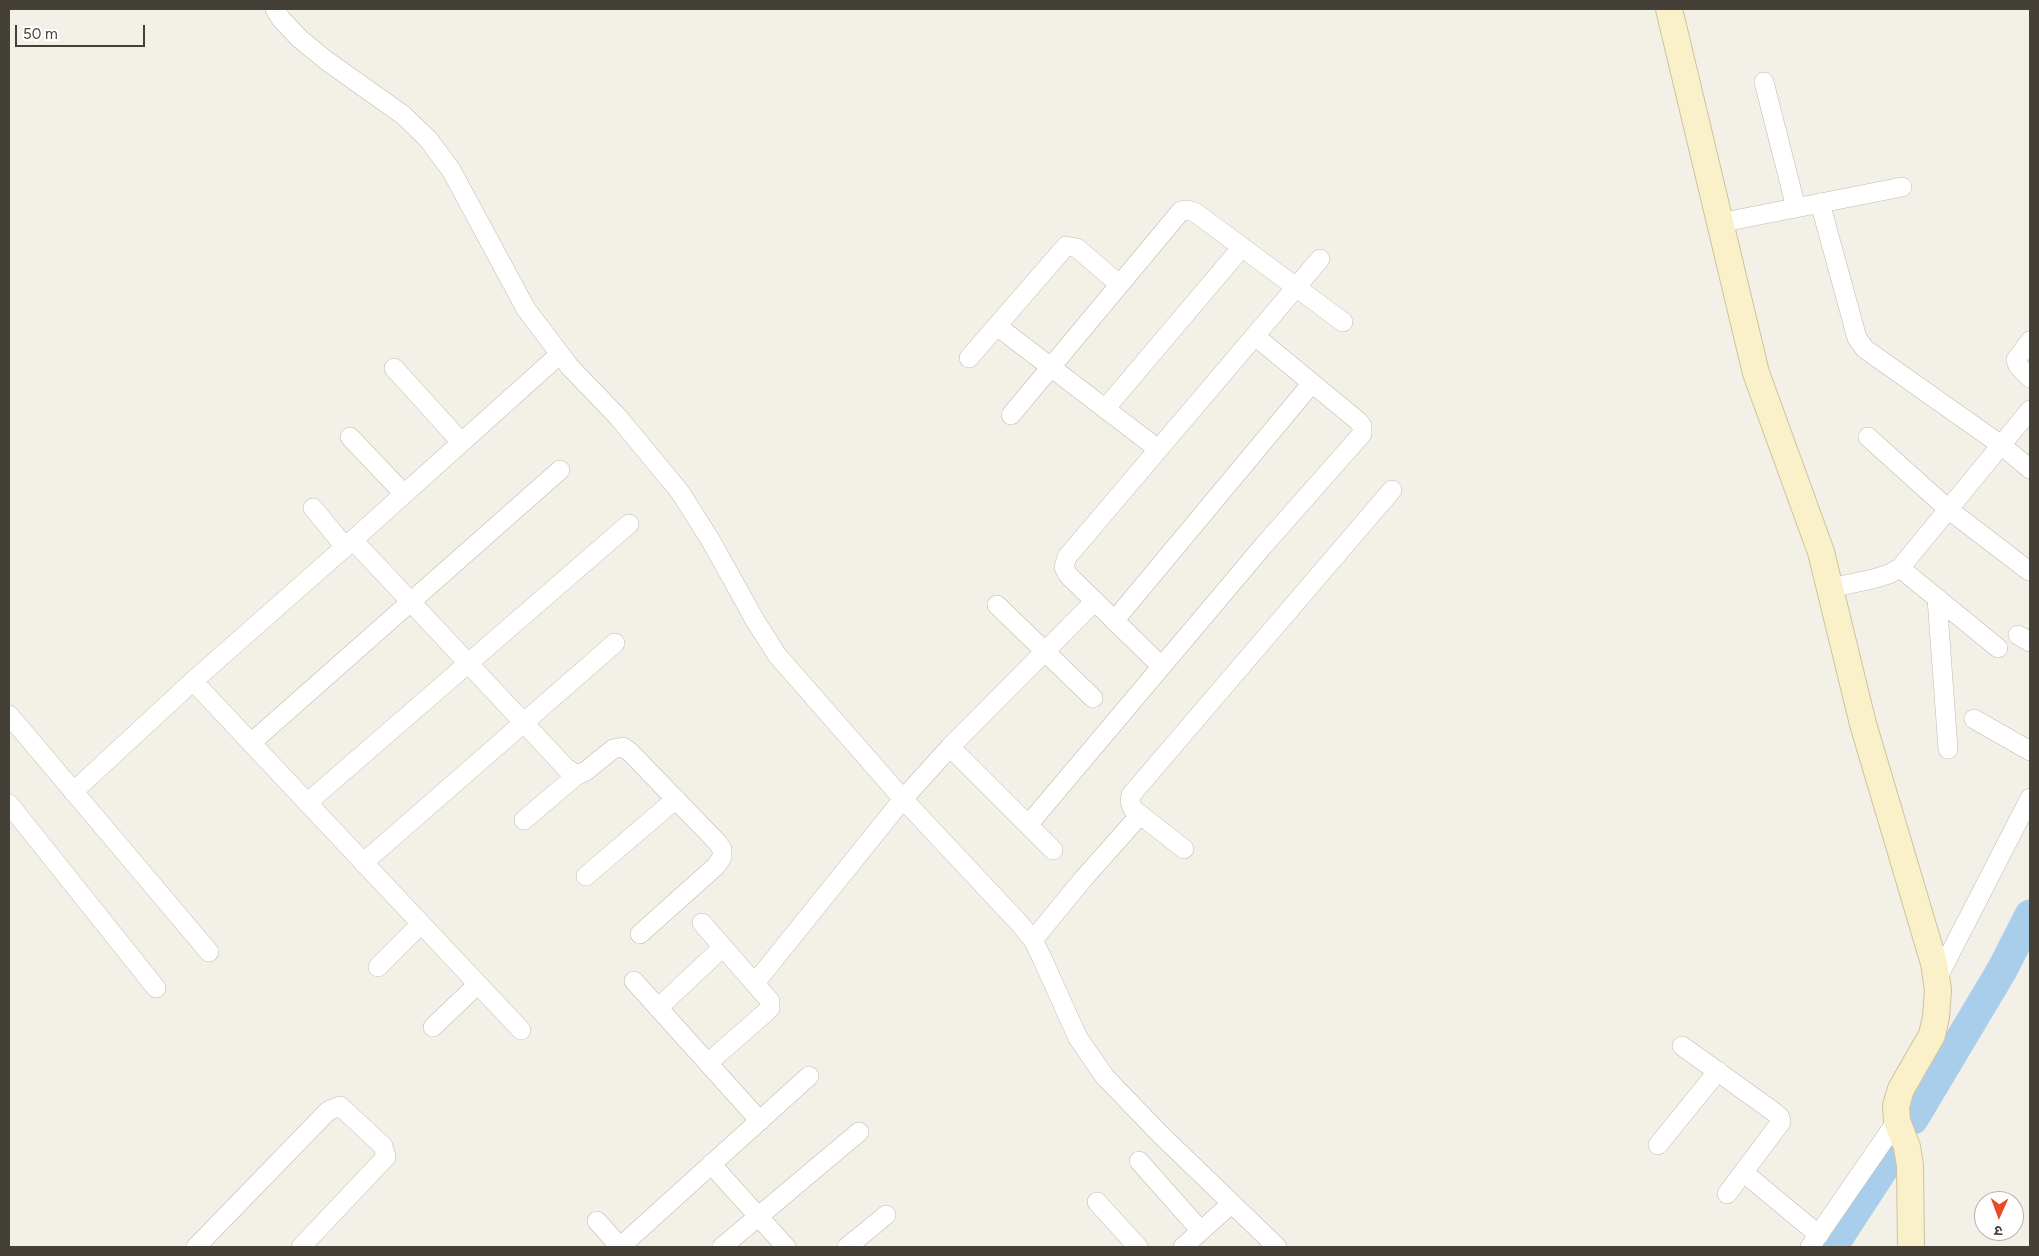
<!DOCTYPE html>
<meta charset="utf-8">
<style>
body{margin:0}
#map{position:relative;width:2039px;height:1256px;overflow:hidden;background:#f3f0e8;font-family:Figtree,"Noto Sans Devanagari",sans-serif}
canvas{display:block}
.frame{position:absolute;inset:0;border:10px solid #454037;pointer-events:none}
.north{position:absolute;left:1974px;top:1191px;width:50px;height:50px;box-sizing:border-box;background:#fff;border:1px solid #b5b3af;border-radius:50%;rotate:182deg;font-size:14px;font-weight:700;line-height:20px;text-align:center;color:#454037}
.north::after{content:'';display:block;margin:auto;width:18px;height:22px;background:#e94a29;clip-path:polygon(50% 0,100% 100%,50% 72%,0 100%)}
.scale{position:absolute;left:15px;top:25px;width:130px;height:22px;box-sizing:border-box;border:2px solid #454037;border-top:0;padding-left:6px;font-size:15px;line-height:18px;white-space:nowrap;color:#454037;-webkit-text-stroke:4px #fff;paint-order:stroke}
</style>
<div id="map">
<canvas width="2039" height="1256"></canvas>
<div class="frame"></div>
<div class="north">उ</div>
<div class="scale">50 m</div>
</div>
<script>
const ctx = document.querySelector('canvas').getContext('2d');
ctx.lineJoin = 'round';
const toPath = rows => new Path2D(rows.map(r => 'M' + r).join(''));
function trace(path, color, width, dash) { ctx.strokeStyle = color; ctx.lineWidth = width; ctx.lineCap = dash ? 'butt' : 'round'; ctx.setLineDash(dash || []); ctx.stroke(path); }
trace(toPath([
 [1913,1119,2002,970,2030,915],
 [1832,1247,1892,1155]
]), '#a9ceeb', 31);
const street = toPath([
 [275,9,281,19,300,39,327,61,403,115,428,139,451,170,526,309,569,366,618,417,680,492,711,541,756,622,777,655,903,799,1020,924,1033,940,1042,958,1078,1038,1105,1077,1160,1134,1277,1247],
 [1764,82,1796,208],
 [1820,203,1857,338,1865,349,2001,445,2030,469],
 [1719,223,1902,187],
 [997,326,1158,449],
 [2030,341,2016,360,2018,366,2030,378],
 [969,358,1066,246,1077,248,1119,284],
 [394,368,461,442],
 [1105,409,1242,247],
 [1011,415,1181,211,1188,210,1196,213,1343,322],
 [350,437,404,494],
 [1868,437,1948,509,2029,571],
 [313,508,345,547],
 [353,540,566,768,577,775,586,771,613,749,623,747,630,752,717,842,722,849,722,857,716,866,640,934],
 [1900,568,1998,648],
 [1830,588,1873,579,1889,574,1900,568,2030,410],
 [1937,598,1948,749],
 [997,605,1093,698],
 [1114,621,1312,383],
 [2018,635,2030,642],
 [1161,666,1068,575,1064,567,1067,557,1320,259],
 [193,681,521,1030],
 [9,715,209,952],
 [1974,719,2030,751],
 [251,743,560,470],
 [950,747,1053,850],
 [73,792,193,681,353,540,560,354],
 [307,803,629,524],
 [9,804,156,988],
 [524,820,577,775],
 [1028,825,1264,545,1362,434,1362,426,1358,421,1255,336],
 [1184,849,1133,809,1130,802,1131,795,1392,490],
 [363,863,615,643],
 [586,876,676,799],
 [702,923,770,1001,770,1008,765,1013,708,1063],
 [1033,940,1084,878,1140,815],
 [378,967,421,924],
 [1937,979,2030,798],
 [634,981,760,1121],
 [755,983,903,799,950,747,1094,602],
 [658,1008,723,947],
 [433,1027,478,984],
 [1682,1046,1774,1112,1780,1117,1781,1122,1727,1194],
 [1658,1145,1718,1071],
 [1139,1161,1201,1231],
 [711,1164,786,1247],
 [1743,1172,1819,1235],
 [1097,1202,1138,1247],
 [597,1221,620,1247],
 [196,1247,328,1111,340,1106,383,1146,386,1157,301,1247],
 [620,1247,809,1076],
 [722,1247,859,1132],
 [847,1247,886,1215],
 [1183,1247,1231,1204],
 [1810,1247,1897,1121]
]);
const secondary = toPath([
 [1669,9,1756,373,1821,552,1863,724,1934,963,1938,990,1936,1017,1932,1035,1901,1089,1896,1106,1897,1121,1907,1147,1910,1165,1911,1247]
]);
trace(street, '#c0baae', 20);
trace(secondary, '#cfc39b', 28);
trace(street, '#fff', 19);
trace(secondary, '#faf0ca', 26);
</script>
